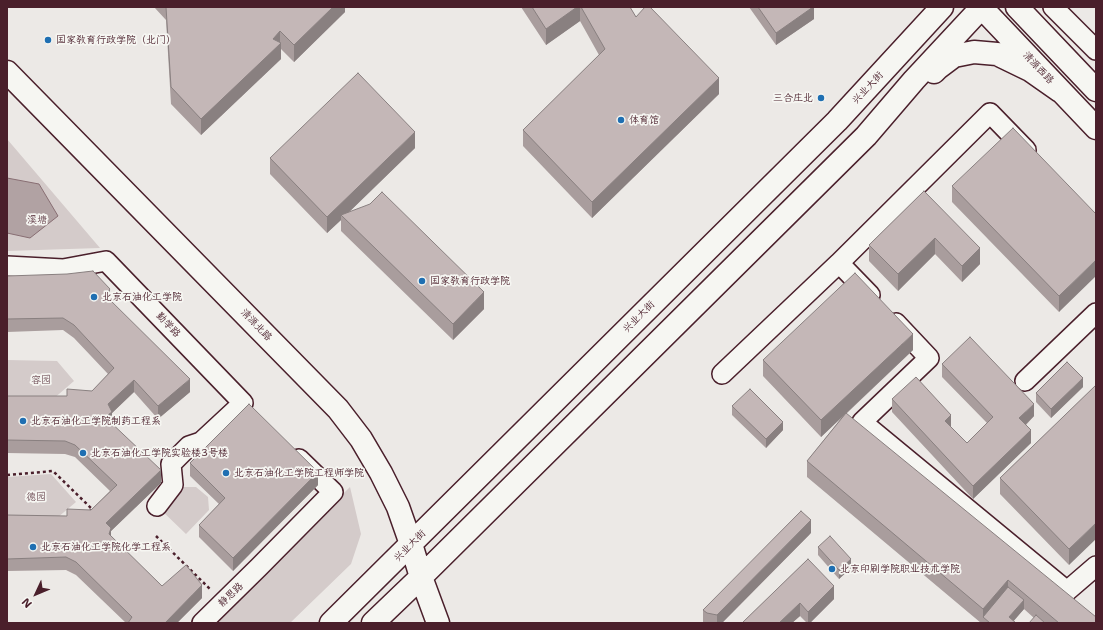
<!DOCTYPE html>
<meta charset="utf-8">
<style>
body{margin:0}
#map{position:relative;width:1103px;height:630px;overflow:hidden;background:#ece9e6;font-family:"Shantell Sans",sans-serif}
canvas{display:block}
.frame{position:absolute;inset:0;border:8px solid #4a1f2b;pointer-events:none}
.north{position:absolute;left:16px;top:574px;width:40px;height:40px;-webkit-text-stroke:3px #f6f6f2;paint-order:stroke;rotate:226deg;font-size:11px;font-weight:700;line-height:16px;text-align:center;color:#4a1f2b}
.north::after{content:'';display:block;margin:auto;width:14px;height:18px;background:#4a1f2b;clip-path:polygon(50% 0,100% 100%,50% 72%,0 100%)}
</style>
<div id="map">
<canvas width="1103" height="630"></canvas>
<div class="frame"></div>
<div class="north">N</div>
</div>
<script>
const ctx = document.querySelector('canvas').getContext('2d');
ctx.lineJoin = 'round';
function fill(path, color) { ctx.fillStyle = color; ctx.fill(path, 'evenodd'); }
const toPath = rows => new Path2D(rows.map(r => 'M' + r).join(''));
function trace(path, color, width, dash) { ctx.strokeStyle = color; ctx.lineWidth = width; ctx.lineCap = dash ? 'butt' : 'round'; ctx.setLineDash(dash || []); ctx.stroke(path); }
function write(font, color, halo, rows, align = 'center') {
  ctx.font = font + ' "Shantell Sans","LXGW WenKai TC",sans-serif'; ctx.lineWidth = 3.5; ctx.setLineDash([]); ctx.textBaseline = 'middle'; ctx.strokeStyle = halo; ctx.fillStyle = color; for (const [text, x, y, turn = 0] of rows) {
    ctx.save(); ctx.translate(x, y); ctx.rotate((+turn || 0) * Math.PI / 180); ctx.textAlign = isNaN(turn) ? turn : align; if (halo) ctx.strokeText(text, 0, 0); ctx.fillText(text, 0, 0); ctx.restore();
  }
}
fill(toPath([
 [7,139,100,248,7,251],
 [7,360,57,361,74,381,52,400,7,399],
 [51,474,76,502,57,518,7,522,7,477],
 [180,487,196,487,208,497,209,510,186,534,159,508],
 [350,487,361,534,351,564,290,623,212,623]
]), '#d4cbca');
const water = toPath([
 [7,178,39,184,58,216,30,238,7,233,7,178]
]);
fill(water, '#b1a2a3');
trace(water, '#886e73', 1);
const street = toPath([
 [1053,7,1096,50],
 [839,263,990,113,1026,150],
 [7,266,63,269,106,261,243,403,201,442,189,446,171,464,173,485,157,506],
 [896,323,929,358,862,422,1067,591,1096,566],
 [722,374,839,263,870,295],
 [1025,381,1096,313],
 [202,623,259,567,333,492,299,459]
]);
const secondary = toPath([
 [981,7,1096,128],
 [1017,7,1096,90],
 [7,72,338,409,361,439,381,473,398,507,411,544,421,577,438,623],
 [934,72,938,68,954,56,974,52,997,54,1030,70,1060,91],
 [331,623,837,121,942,7],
 [373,623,421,577,866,136,914,80,982,7]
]);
trace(street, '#4a1f2b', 22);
trace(secondary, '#4a1f2b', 25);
trace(toPath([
 [7,475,53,471,92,509,90,510],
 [156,536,211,590]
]), '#4a1f2b', 2.5, [3, 3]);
trace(street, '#f6f6f2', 19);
trace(secondary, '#f6f6f2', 22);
fill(toPath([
 [154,7,345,7,345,12,294,62,281,49,281,59,201,135,171,104,166,20],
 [521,7,630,7,636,17,719,94,592,218,523,146,523,130,599,55,580,21,546,45],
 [749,7,814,7,814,19,776,45],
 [415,148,349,212,484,309,453,340,341,231,341,220,327,233,270,174,270,158],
 [952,186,1096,214,1059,312,952,202],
 [924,191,980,264,962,282,935,254,898,291,869,261,869,245],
 [7,276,110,300,190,392,158,419,134,392,112,413,112,424,161,483,111,531,111,537,162,586,202,598,177,623,126,623,76,575,66,570,7,571,7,515,67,516,91,510,110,491,75,457,65,454,7,453,7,396,67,396,92,391,108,374,74,338,63,330,7,332],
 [913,350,846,414,1096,623,1029,623,1034,618,1024,609,1013,621,1016,623,981,623,807,477,807,461,843,416,821,437,763,376,763,360],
 [942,364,1034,416,1026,425,1031,443,973,499,892,412,892,399,951,427,967,443,987,423,942,377],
 [1096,385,1069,565,1000,494,1000,478],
 [1083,387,1051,418,1036,402,1036,393],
 [732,406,783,430,766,448,732,415],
 [190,463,318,485,233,571,199,537,199,525,219,504,190,476],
 [811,533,722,623,704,623,703,622,703,610],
 [818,547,851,568,839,579,818,555],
 [808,559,834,599,810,623,807,623,800,616,792,623,742,623]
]), '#a99d9d');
fill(toPath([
 [333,7,345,7,345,12,294,62,294,45],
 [577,7,580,7,580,21,546,45,546,29],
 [813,7,814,7,814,19,776,45,776,33],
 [280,31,280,44,281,43,281,59,201,135,201,119,273,39],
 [719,78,719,94,592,218,592,202],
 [415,132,415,148,344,217,341,215,341,220,327,233,327,217],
 [935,238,935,254,898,291,898,274],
 [980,248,980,264,962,282,962,266],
 [1096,260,1096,276,1059,312,1059,296],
 [110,289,110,302,105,295],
 [484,292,484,309,453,340,453,324],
 [913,334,913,350,821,437,821,420],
 [1083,378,1083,387,1051,418,1051,409],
 [190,379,190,392,158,419,158,406],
 [134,380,134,392,112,413,112,425,105,417,108,404],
 [1034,404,1034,416,1019,431,1019,418],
 [951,415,951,428,945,421],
 [783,422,783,430,766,448,766,439],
 [1031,430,1031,443,973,499,973,486],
 [161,470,161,483,111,531,111,541,106,536,106,523],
 [318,472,318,485,233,571,233,558],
 [811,520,811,533,722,623,717,623,717,615],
 [1096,523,1096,539,1069,565,1069,549],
 [851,559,851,568,839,579,839,570],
 [1008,580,1008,596,983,618,983,609],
 [202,585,202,598,177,623,165,623],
 [834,586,834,599,810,623,808,623,808,612],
 [1024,600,1024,609,1012,623,1009,617],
 [800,603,800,616,792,623,779,623]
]), '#898080');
const building = toPath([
 [166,7,333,7,294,45,280,31,273,39,281,43,201,119,171,87,166,7],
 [532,7,577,7,546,29,532,7],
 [581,7,630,7,636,17,645,7,650,7,719,78,592,202,523,130,605,49,581,7],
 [758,7,813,7,776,33,758,7],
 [358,73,415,132,327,217,270,158,358,73],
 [1013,128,1096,214,1096,260,1059,296,952,186,1013,128],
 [924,191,980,248,962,266,935,238,898,274,869,245,924,191],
 [382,192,484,292,453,324,341,215,370,204,382,192],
 [93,271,110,289,105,295,190,379,158,406,134,380,108,404,112,412,105,417,161,470,106,523,111,528,109,534,162,586,186,565,202,585,165,623,128,623,132,617,76,562,66,557,7,559,7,515,67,516,67,509,91,510,117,485,75,445,65,441,7,440,7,396,67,396,67,389,92,391,114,368,74,325,63,318,7,319,7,276,67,274,93,271],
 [855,273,913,334,821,420,763,360,855,273],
 [970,337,1034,404,1019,418,1031,430,973,486,892,399,916,377,951,415,945,421,967,443,993,417,942,364,970,337],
 [1067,362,1083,378,1051,409,1036,393,1067,362],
 [1096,385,1096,523,1069,549,1000,478,1096,385],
 [750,389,783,422,766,439,732,406,750,389],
 [249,404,318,472,233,558,199,525,225,498,190,463,249,404],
 [846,413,1096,617,1096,623,1059,623,1008,580,983,609,807,461,846,413],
 [801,511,811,520,717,615,707,613,703,610,801,511],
 [830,536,851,559,839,570,818,547,830,536],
 [808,559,834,586,808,612,800,603,779,623,742,623,808,559],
 [1008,587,1024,600,1009,617,1016,623,990,623,983,617,1008,587],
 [1036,615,1045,623,1029,623,1036,615]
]);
fill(building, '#c4b7b7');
trace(building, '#898080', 1);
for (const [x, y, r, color] of [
 [48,40,4,"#1f6fb2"],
 [821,98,4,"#1f6fb2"],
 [621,120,4,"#1f6fb2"],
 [422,281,4,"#1f6fb2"],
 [94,297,4,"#1f6fb2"],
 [23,421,4,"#1f6fb2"],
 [83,453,4,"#1f6fb2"],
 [226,473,4,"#1f6fb2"],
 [33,547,4,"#1f6fb2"],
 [832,569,4,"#1f6fb2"]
]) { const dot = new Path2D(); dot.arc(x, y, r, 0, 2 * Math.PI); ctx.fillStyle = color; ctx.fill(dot); trace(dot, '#f6f6f2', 1.5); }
write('10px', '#4a1f2b', '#f6f6f2', [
 ["国家教育行政学院（北门）",56,40],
 ["三合庄北",813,98,"right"],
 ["体育馆",629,120],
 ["国家教育行政学院",430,281],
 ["北京石油化工学院",102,297],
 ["北京石油化工学院制药工程系",31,421],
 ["北京石油化工学院实验楼3号楼",91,453],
 ["北京石油化工学院工程师学院",234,473],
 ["北京石油化工学院化学工程系",41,547],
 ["北京印刷学院职业技术学院",840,569]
], 'left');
write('10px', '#4a1f2b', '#f6f6f2', [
 ["清源西路",1038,68,47],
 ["兴业大街",868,88,-47],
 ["兴业大街",639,317,-45],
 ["勤学路",168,325,46],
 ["清源北路",256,325,46],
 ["兴业大街",410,546,-45],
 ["静思路",231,595,-44]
]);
write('10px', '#6c4a53', '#f6f6f2', [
 ["溪塘",37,220],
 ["容园",41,380],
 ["德园",36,497]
]);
</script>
